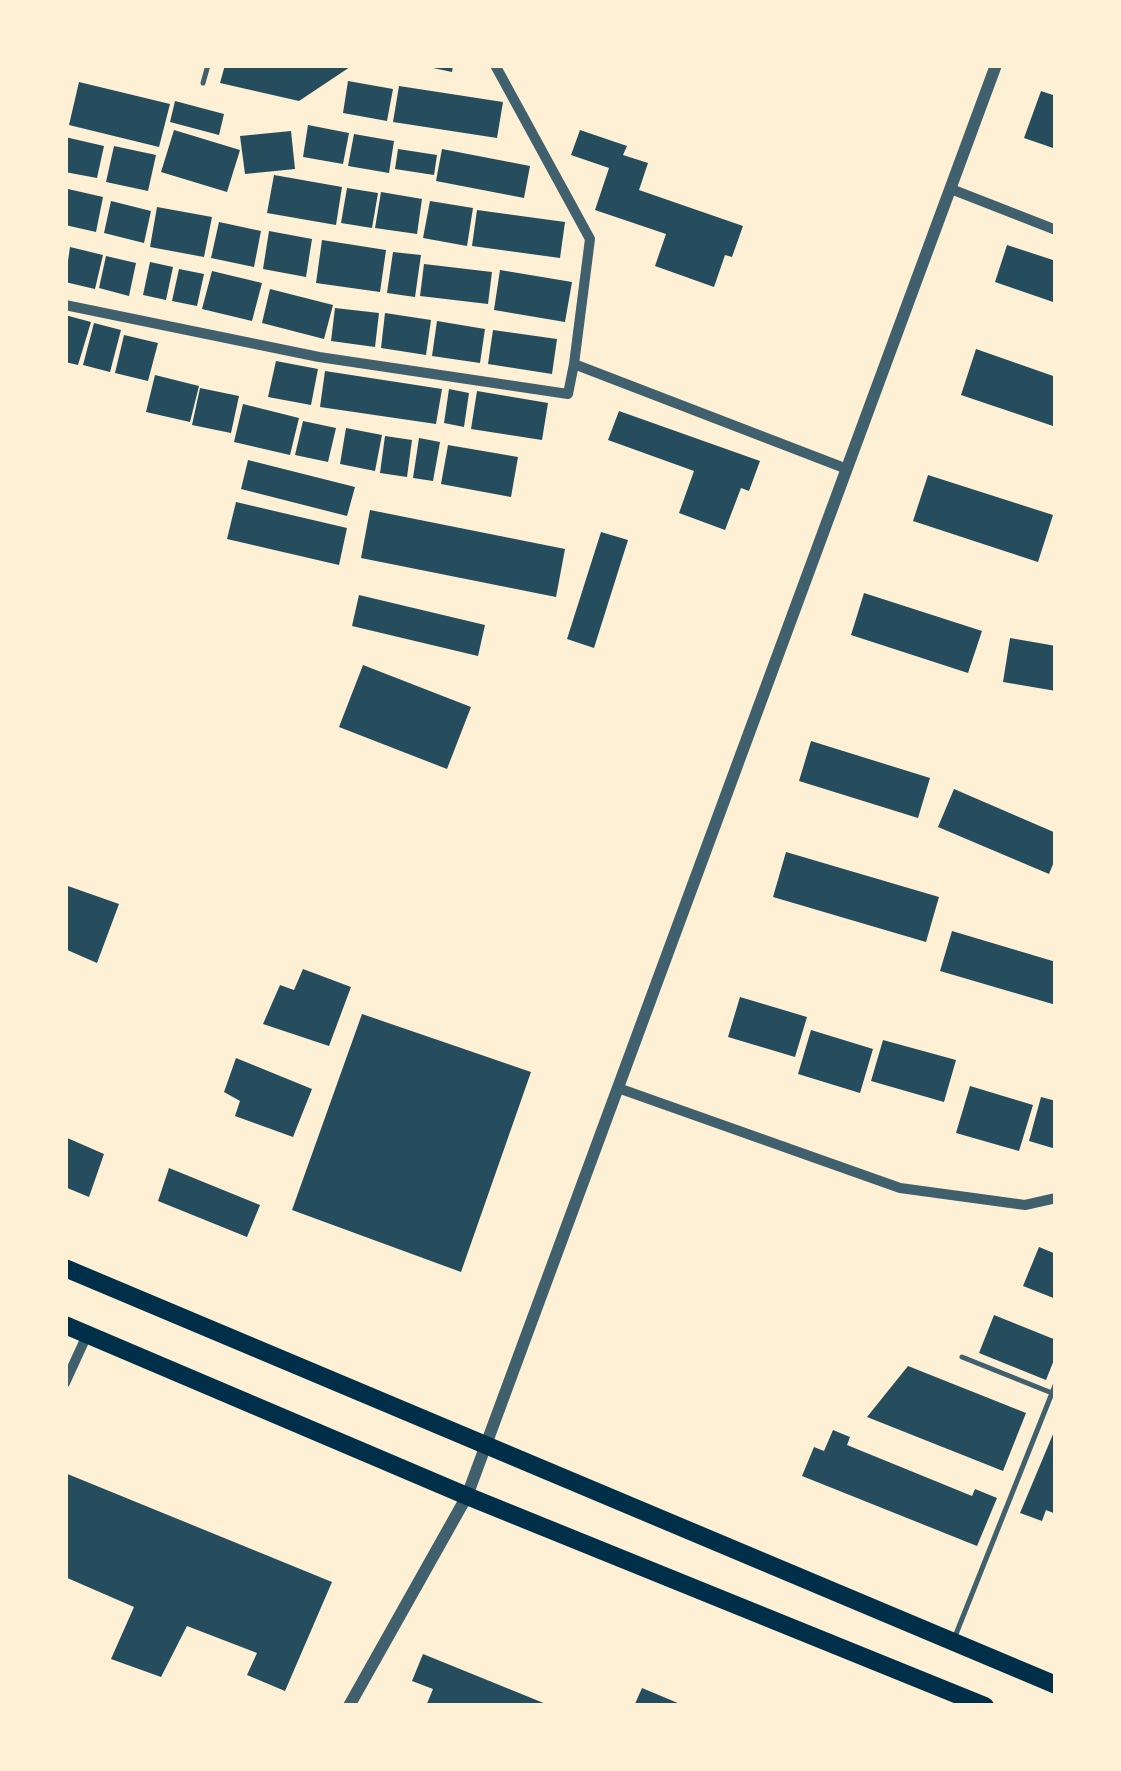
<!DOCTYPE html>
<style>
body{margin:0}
#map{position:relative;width:1121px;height:1771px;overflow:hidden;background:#fdf0d5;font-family:"Fira Sans Condensed",sans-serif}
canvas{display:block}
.frame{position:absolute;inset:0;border:68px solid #fdf0d5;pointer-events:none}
</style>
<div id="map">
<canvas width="1121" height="1771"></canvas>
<div class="frame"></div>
</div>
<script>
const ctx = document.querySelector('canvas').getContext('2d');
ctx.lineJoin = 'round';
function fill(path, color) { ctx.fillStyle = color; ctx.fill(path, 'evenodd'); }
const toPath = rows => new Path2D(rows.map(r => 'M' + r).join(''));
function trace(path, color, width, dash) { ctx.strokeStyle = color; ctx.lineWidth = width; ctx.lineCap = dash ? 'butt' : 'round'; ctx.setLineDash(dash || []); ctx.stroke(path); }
fill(toPath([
 [225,65,353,65,299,101,220,83],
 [419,65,453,65,452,72],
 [348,81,393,89,387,121,343,113],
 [79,82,170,104,159,147,69,125],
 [399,86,503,102,497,138,393,122],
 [1041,91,1056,96,1056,149,1024,138],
 [175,101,224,114,219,135,170,122],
 [308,125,349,133,343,164,303,157],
 [174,130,240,150,227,192,161,172],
 [580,130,627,146,623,155,648,163,639,190,743,226,732,257,725,255,714,287,655,266,666,234,595,210,609,168,571,155],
 [291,131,295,169,245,174,240,136],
 [354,134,394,141,389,173,348,166],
 [65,137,104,146,97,178,65,172],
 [114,146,156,155,148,191,106,182],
 [398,149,437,155,434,175,395,169],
 [442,149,530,166,524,198,436,181],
 [274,175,342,187,336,225,267,213],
 [347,188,378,193,372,228,341,223],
 [68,189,103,197,96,232,65,225],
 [381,192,422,199,417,234,375,228],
 [111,201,151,211,144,243,104,233],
 [430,201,473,208,467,246,423,238],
 [157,207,212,217,204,257,150,247],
 [477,210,565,222,560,258,472,246],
 [219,222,261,231,254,267,211,258],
 [269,231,312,239,306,277,263,269],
 [322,240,386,250,380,292,316,283],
 [1007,245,1056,261,1056,303,995,282],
 [70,247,103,255,95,289,65,282],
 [393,252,421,255,415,297,387,293],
 [106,256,136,263,129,296,99,288],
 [150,262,173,267,166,300,143,295],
 [424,264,492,272,488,304,420,296],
 [179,269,204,274,197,306,172,301],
 [500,270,572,282,565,322,494,310],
 [212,271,262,283,252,321,202,309],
 [270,289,333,305,324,339,262,323],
 [335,308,379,313,375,347,331,341],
 [385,313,431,320,426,355,381,348],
 [65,315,91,322,78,365,65,362],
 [437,321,485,329,480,363,432,356],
 [94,323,121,330,110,372,83,365],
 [493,330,557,339,552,374,488,364],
 [124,335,158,343,148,381,115,373],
 [976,349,1056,377,1056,427,961,395],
 [276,361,318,369,311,405,268,397],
 [325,371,442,389,436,424,320,407],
 [155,375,199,386,190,422,146,412],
 [200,388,239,396,231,433,192,425],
 [449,389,469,393,464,427,444,423],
 [477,391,548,403,542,440,471,429],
 [243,404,299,418,290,455,234,442],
 [619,411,760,461,749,491,741,488,725,530,679,513,694,471,608,440],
 [303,421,336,428,328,462,295,455],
 [346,428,382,435,375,471,340,464],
 [385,436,412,440,407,477,380,473],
 [419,438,440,442,433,481,413,478],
 [448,445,518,457,511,497,441,484],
 [248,460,355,487,347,516,241,489],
 [928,475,1053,515,1038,562,913,521],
 [236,502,347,528,339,565,227,539],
 [370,510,565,549,556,597,361,558],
 [601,532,628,540,594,648,567,639],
 [864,593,982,631,968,673,851,635],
 [359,595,485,625,478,656,352,626],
 [1010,638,1056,646,1056,691,1003,682],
 [363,665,471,707,447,769,339,727],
 [811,741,930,778,918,818,799,781],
 [954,789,1056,833,1056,857,1049,874,938,827],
 [786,852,939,897,926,942,773,897],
 [65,885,119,904,97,963,65,949],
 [952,931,1056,962,1056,1005,940,971],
 [303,969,351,987,329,1046,263,1024,280,985,294,990],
 [740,997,807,1017,795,1057,728,1037],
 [362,1014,531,1072,461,1272,292,1210],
 [811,1030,873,1049,860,1093,798,1074],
 [883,1040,956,1060,944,1102,871,1081],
 [236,1058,312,1089,293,1137,235,1116,240,1101,224,1092],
 [970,1086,1033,1105,1019,1151,956,1133],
 [1041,1097,1056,1101,1056,1149,1029,1141],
 [65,1137,104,1154,89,1197,65,1187],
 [169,1168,260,1205,247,1237,158,1201],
 [1039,1247,1056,1254,1056,1299,1023,1286],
 [994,1315,1056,1340,1056,1355,1046,1380,979,1353],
 [908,1366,1026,1413,1003,1471,867,1417],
 [1056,1427,1056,1514,1046,1510,1042,1521,1020,1513],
 [833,1430,850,1437,847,1445,972,1496,975,1489,997,1498,977,1546,802,1476,814,1447,824,1451],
 [65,1473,332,1582,285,1691,247,1675,257,1653,187,1626,161,1677,111,1659,134,1607,65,1577],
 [423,1654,551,1706,426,1706,433,1689,412,1681],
 [642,1688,685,1706,634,1706]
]), '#264d5e');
trace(toPath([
 [203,83,208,65],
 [962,1357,1052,1393],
 [954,1639,1056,1383]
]), '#3f606c', 5);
trace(toPath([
 [495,65,590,239,574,364,847,469],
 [951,189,1056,230],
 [65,305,319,357,568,394,574,364],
 [618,1088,900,1188,1025,1205,1056,1198],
 [65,1383,87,1335]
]), '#3f606c', 10);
trace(toPath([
 [349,1706,467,1496,996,65]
]), '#3f606c', 12);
trace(toPath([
 [65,1268,1056,1685],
 [65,1325,467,1496,985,1706]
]), '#003049', 18);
</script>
